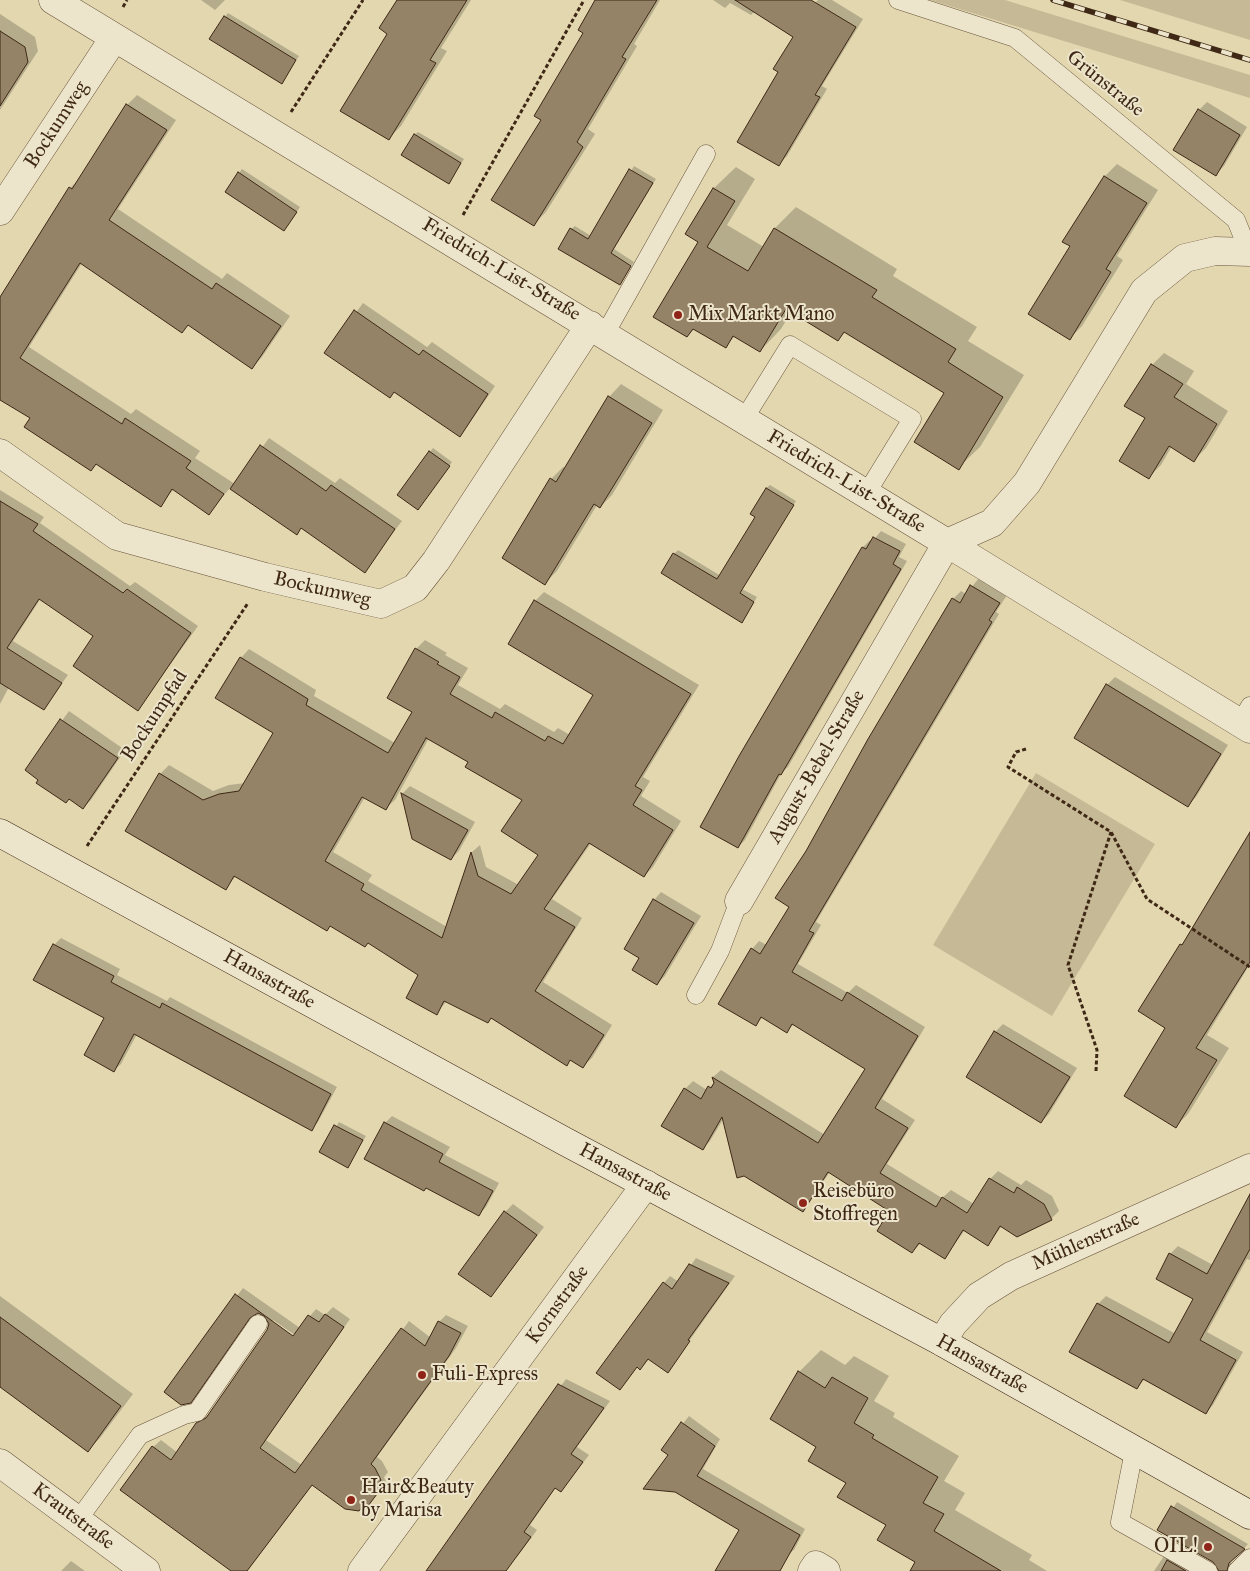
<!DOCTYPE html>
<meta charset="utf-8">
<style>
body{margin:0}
canvas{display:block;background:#e2d7af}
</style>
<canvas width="1250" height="1571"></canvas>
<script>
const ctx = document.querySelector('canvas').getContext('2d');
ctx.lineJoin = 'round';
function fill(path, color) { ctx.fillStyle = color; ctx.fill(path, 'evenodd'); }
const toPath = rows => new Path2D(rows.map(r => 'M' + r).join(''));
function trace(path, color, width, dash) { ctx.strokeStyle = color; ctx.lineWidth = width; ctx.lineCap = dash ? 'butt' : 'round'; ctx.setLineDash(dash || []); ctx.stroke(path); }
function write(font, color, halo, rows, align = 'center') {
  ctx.font = font + ' "IM FELL Great Primer",serif'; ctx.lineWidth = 4; ctx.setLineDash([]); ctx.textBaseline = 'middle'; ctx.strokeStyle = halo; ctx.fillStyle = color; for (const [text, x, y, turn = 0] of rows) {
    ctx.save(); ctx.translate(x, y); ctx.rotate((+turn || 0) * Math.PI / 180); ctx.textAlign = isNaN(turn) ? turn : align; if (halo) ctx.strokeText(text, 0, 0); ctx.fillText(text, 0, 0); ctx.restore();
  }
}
fill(toPath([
 [930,0,1005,0,1250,75,1250,98],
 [1120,0,1250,0,1250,40],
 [1036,773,1155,844,1052,1016,933,945]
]), '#c6b995');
fill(toPath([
 [201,0,225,0,215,10],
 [398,0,471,0,441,48,447,51,401,126,389,138,389,34],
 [597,0,660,0,634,44,637,46,588,129,595,134,546,212,534,224,543,120,585,33],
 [713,0,804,0,815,3,818,0,832,0,863,19,822,86,827,89,787,156,779,164,780,72,795,36,755,11,751,15,730,3,725,8],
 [228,13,299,56,282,82,225,17],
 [0,14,35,37,38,51,0,110],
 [137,95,176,120,118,209,222,279,227,273,290,316,262,357,252,367,189,324,182,331,82,263,29,347,131,414,136,409,200,451,195,458,235,484,269,438,335,483,340,478,402,521,364,571,302,527,297,533,230,488,209,513,174,489,160,505,97,463,91,469,31,418,0,398,0,301,70,188,81,177,127,105],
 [1207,102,1247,127,1224,166,1216,174,1199,110],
 [418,132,464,159,452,178,414,135],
 [1117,164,1158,190,1117,256,1123,260,1082,326,1070,338,1071,246,1064,242,1105,176],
 [634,166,656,179,614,249,634,262,620,284,571,229,575,226,591,236],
 [736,167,755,179,727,225,764,247,775,228,796,207,897,269,893,276,977,327,968,341,1024,375,980,447,958,468,946,392,846,331,838,340,792,311,781,329,760,351,735,336,726,346,695,328,687,336,700,241,687,234,714,188],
 [242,169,300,207,288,225,239,173],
 [363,303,427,347,432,342,495,386,467,427,459,435,395,391,390,396,326,353],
 [1164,353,1194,371,1186,384,1228,411,1206,448,1194,460,1172,446,1161,465,1148,478,1147,418,1152,365],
 [621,384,663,410,612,495,600,507,597,505,557,571,545,583,551,479,563,467,565,468,609,397],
 [433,448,452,462,418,508,430,452],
 [770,485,796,501,742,589,757,597,745,617,674,554,678,550,721,576,757,516,766,488],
 [0,490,44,517,40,523,130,586,135,582,198,626,138,709,95,636,41,598,13,641,68,675,44,708,9,687,0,704],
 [881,531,906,544,899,557,907,561,788,767,782,772,745,840,738,847,863,547,870,540,872,542],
 [979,578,1007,595,996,612,999,614,816,922,821,925,798,964,848,993,856,985,925,1027,882,1099,915,1120,887,1164,942,1198,951,1190,974,1204,990,1179,998,1171,1021,1185,1026,1180,1052,1196,1059,1211,1051,1219,1002,1226,988,1245,965,1230,945,1257,921,1243,912,1252,891,1210,830,1172,803,1210,724,1118,710,1141,702,1149,685,1089,693,1081,707,1090,715,1082,713,1077,721,1070,825,1135,866,1068,794,1024,787,1031,763,1017,755,1025,752,949,759,941,767,945,791,906,807,851,953,599,961,591,966,594],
 [544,592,699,685,643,777,650,781,641,796,681,821,653,867,644,876,591,843,552,899,582,918,543,982,612,1025,592,1058,583,1066,571,1059,566,1064,492,1018,488,1022,447,1001,436,1013,420,975,368,942,236,876,226,888,160,774,169,765,213,791,229,785,245,783,275,733,241,658,249,649,316,690,314,696,395,743,414,712,416,649,425,640,447,653,445,655,468,668,458,685,500,709,505,704,554,732,558,728,570,735,594,694,509,643,535,601],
 [429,738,469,762,524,799,540,854,519,885,486,867,480,845,472,852,447,927,368,881,372,875,333,852,365,797,386,808,395,800],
 [1115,677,1228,745,1196,797,1188,805,1107,685],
 [69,711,125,750,91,800,83,808,26,770],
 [410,786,475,822,459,851,451,859,402,794],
 [1250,842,1250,964,1207,1035,1229,1048,1188,1114,1176,1126,1166,1027,1181,945,1188,938],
 [661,892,701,916,665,976,657,984,654,900],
 [61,938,120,969,117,975,167,1001,170,997,337,1087,318,1122,311,1129,137,1034,121,1064,114,1070,105,1017,54,945],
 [1003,1024,1077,1068,1049,1114,1041,1122,995,1032],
 [392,1116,450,1147,445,1155,499,1183,486,1207,479,1214,385,1123],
 [339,1122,366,1136,348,1166,321,1152],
 [513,1204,544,1227,491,1296,505,1212],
 [1250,1220,1250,1260,1247,1259,1207,1332,1243,1352,1213,1405,1206,1413,1145,1379,1136,1388,1098,1304,1106,1296,1176,1334,1195,1299,1170,1254,1178,1246,1213,1265],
 [696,1258,735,1276,668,1371,650,1358,640,1368,638,1366,620,1389,664,1283,670,1276,679,1282],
 [243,1288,300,1328,316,1309,325,1315,333,1307,350,1319,266,1440,302,1465,409,1321,431,1338,439,1322,446,1315,468,1326,456,1348,377,1457,382,1461,388,1472,384,1477,386,1482,375,1497,368,1505,313,1484,248,1570,233,1571,153,1447,161,1440,178,1453,197,1424,211,1413,268,1331,270,1324,265,1315,258,1312,252,1315,198,1394,190,1401,165,1391],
 [273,1320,299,1338,297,1340,273,1323],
 [0,1296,133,1394,100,1438,88,1450,0,1385],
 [821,1350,845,1365,854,1356,889,1376,874,1401,895,1413,893,1417,959,1456,944,1481,965,1493,955,1510,1032,1555,1029,1560,1047,1571,911,1571,917,1562,887,1525,848,1483,818,1446,772,1419,799,1372],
 [566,1379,610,1401,577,1447,589,1455,561,1491,556,1487,530,1525,537,1530,520,1553,497,1571,427,1571],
 [689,1416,720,1439,703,1469,805,1529,794,1550,764,1571,715,1571,741,1529,670,1455,662,1450],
 [1177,1502,1248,1544,1231,1562,1233,1571,1219,1571,1219,1565,1214,1561,1159,1530],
 [1166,1553,1198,1571,1154,1571],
 [71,1561,85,1571,61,1571]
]), '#0003');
const building = toPath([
 [397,0,467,0,430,60,436,63,389,140,340,111,387,34,379,28,397,0],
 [595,0,657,0,622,57,626,59,577,142,583,147,534,226,491,200,541,120,534,116,583,33,578,30,595,0],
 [735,0,811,0,856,27,815,95,820,97,779,166,737,142,778,72,773,69,793,37,735,0],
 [224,16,296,60,282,84,209,39,224,16],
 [0,31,25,47,28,62,0,106,0,31],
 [126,104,167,130,109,220,212,289,216,283,281,326,252,369,188,325,182,333,80,263,20,358,122,424,125,418,191,461,186,468,224,494,209,515,172,489,161,507,96,464,91,471,24,427,30,418,0,400,0,297,69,187,72,189,126,104],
 [1198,109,1240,135,1216,176,1173,150,1198,109],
 [414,134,461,163,449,184,401,155,414,134],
 [629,169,653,183,611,253,631,266,620,285,558,249,570,228,588,239,629,169],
 [238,172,297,212,284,231,225,192,238,172],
 [1104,176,1147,203,1106,269,1111,272,1070,340,1028,314,1070,246,1062,242,1104,176],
 [713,188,735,201,707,247,748,271,774,228,877,290,872,297,956,349,948,362,1003,397,959,470,914,442,944,393,844,332,838,341,786,309,760,352,733,336,726,348,693,329,687,337,653,317,698,242,685,234,713,188],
 [354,310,419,355,423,350,488,394,460,437,394,392,390,398,324,353,354,310],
 [1151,364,1183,384,1174,397,1217,424,1194,462,1169,446,1149,479,1119,461,1145,418,1124,406,1151,364],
 [608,396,652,423,600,508,594,504,545,585,502,558,550,478,556,482,608,396],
 [260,445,326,491,331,485,395,529,365,573,301,528,297,535,230,489,260,445],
 [429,451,450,466,418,510,397,495,429,451],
 [766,488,794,505,740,593,754,602,742,623,661,573,673,553,717,579,755,517,750,514,766,488],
 [0,501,38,524,33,531,123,593,127,589,191,633,138,711,73,666,93,636,39,599,7,648,62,683,44,710,0,683,0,501],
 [873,537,900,551,893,564,901,569,781,775,779,774,738,848,700,827,739,756,862,547,866,549,873,537],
 [970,585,1000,603,989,620,992,622,809,931,814,933,792,972,842,1001,847,992,918,1036,875,1108,908,1128,880,1173,936,1207,942,1197,967,1213,989,1178,1014,1193,1017,1187,1044,1204,1052,1220,1017,1237,1000,1226,988,1246,963,1230,945,1259,919,1243,912,1253,877,1231,889,1211,828,1172,803,1212,744,1176,737,1178,722,1117,703,1150,661,1126,684,1088,701,1099,708,1086,711,1088,714,1083,712,1077,818,1143,865,1069,792,1024,787,1033,761,1017,756,1026,718,1004,751,948,760,954,789,907,775,898,806,851,868,739,952,598,960,603,970,585],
 [534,600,691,694,635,786,642,790,633,805,673,830,644,877,589,843,544,909,575,927,535,991,604,1035,583,1068,570,1060,567,1066,491,1018,488,1023,444,1001,437,1015,406,998,418,975,368,943,365,947,330,926,327,931,234,876,226,890,125,831,159,773,203,800,219,794,239,791,273,733,215,698,240,657,308,699,306,705,388,753,412,712,387,698,415,648,439,662,437,664,460,677,450,694,492,718,495,712,545,741,548,736,563,744,593,695,508,644,534,600],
 [426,738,468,762,465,767,522,800,501,831,538,855,511,894,478,876,471,852,442,938,361,890,364,884,325,861,362,797,386,810,426,738],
 [1106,684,1221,754,1188,807,1074,738,1106,684],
 [60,719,118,758,83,809,69,799,66,803,36,783,38,780,25,770,60,719],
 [401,793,468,830,451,860,412,839,401,793],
 [1250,832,1250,962,1196,1048,1217,1060,1176,1128,1124,1096,1165,1028,1138,1011,1180,944,1182,945,1250,832],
 [653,899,694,923,657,985,632,970,639,958,624,949,653,899],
 [53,944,114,976,111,982,160,1008,162,1003,331,1094,312,1131,134,1034,114,1072,84,1055,104,1018,33,980,53,944],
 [994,1031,1070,1077,1041,1123,966,1077,994,1031],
 [384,1122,443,1154,439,1162,493,1191,479,1216,426,1188,424,1191,364,1159,384,1122],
 [334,1125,363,1140,348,1168,319,1152,334,1125],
 [1250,1194,1250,1249,1200,1340,1236,1360,1206,1414,1143,1379,1137,1389,1069,1352,1097,1303,1169,1343,1193,1299,1156,1279,1169,1253,1207,1274,1250,1194],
 [504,1211,537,1235,491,1297,458,1274,504,1211],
 [689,1264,729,1283,688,1340,690,1341,668,1373,648,1359,640,1370,637,1367,620,1390,596,1373,663,1282,672,1289,689,1264],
 [235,1294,293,1336,308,1315,319,1322,325,1314,344,1327,260,1448,295,1473,401,1328,425,1346,438,1321,461,1333,449,1356,371,1464,375,1468,381,1480,378,1485,380,1490,368,1506,363,1506,359,1511,345,1509,312,1485,247,1571,231,1571,120,1490,152,1446,171,1460,196,1423,206,1418,267,1330,269,1324,264,1316,258,1313,250,1318,191,1403,181,1405,164,1392,235,1294],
 [0,1317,121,1406,88,1452,0,1387,0,1317],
 [798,1371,825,1388,832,1377,868,1398,854,1423,874,1435,872,1438,938,1477,923,1503,944,1514,934,1531,1001,1571,910,1571,915,1562,877,1540,886,1525,837,1497,846,1483,808,1461,816,1447,770,1419,798,1371],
 [558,1384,604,1408,571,1454,583,1462,561,1492,555,1488,524,1532,531,1537,506,1571,426,1571,558,1384],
 [681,1422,715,1446,697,1476,800,1535,780,1571,715,1571,739,1530,675,1492,643,1489,668,1455,661,1450,681,1422],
 [1171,1506,1245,1549,1229,1563,1227,1571,1219,1571,1213,1562,1157,1530,1171,1506],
 [1167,1560,1186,1571,1161,1571,1167,1560]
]);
fill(building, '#948366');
trace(building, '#3f2816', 1);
const service = toPath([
 [898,0,1015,38,1236,220,1249,252],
 [605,334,706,154],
 [744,419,790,345,912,419,866,494],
 [1240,723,1250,706],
 [696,995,720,951,739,901],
 [1134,1451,1120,1522,1208,1571],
 [78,1520,140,1435,184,1415,197,1412,258,1324],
 [1237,1571,1250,1558]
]);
const minor = toPath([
 [53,0,947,543,992,523,1027,483,1144,291,1185,258,1215,251,1250,252],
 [0,211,114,38],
 [0,453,117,536,265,577,381,604,415,588,436,561,590,325],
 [739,901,947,543,1250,729],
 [942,1342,953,1324,979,1296,1011,1276,1250,1168],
 [0,1463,146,1571],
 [362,1571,646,1184],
 [812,1571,816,1565,826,1571]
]);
const secondary = toPath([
 [0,833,566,1142,942,1342,1250,1515]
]);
trace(service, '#68543c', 19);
trace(minor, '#68543c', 29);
trace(secondary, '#3f2816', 29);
trace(toPath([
 [123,7,127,0],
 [291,112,363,0],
 [463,215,584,0],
 [1026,749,1016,752,1008,767,1111,832,1147,899,1250,967],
 [87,846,248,603],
 [1096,1071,1097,1050,1068,965,1111,832]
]), '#3f2816', 3, [4, 2.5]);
trace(service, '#ece5cb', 18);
trace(minor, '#ece5cb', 28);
trace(secondary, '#ece5cb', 28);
const rail = toPath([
 [1053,0,1250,60]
]);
trace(rail, '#3f2816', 5.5);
trace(rail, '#ece5cb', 4, [11]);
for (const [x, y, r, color] of [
 [678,315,5,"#8f2418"],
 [803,1203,5,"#8f2418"],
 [422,1375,5,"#8f2418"],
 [351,1500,5,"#8f2418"],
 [1208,1547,5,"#8f2418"]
]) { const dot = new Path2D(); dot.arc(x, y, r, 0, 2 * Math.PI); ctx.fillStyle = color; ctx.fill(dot); trace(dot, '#ece5cb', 2); }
write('20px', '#3f2816', '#ece5cb', [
 ["Grünstraße",1105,84,39],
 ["Bockumweg",57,125,-57],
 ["Friedrich-List-Straße",501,270,31],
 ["Friedrich-List-Straße",846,482,31],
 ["Bockumweg",322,590,13],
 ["Bockumpfad",155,716,-57],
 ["August-Bebel-Straße",817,767,-60],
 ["Hansastraße",269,980,29],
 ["Hansastraße",625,1173,28],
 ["Mühlenstraße",1086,1242,-24],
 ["Kornstraße",558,1305,-54],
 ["Hansastraße",982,1365,29],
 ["Krautstraße",73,1517,37]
]);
write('20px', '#3f2816', '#ece5cb', [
 ["Mix Markt Mano",688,315],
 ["Reisebüro",813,1192],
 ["Stoffregen",813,1215],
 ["Fuli-Express",432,1375],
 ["Hair&Beauty",361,1488],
 ["by Marisa",361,1511],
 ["OIL!",1198,1547,"right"]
], 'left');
</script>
